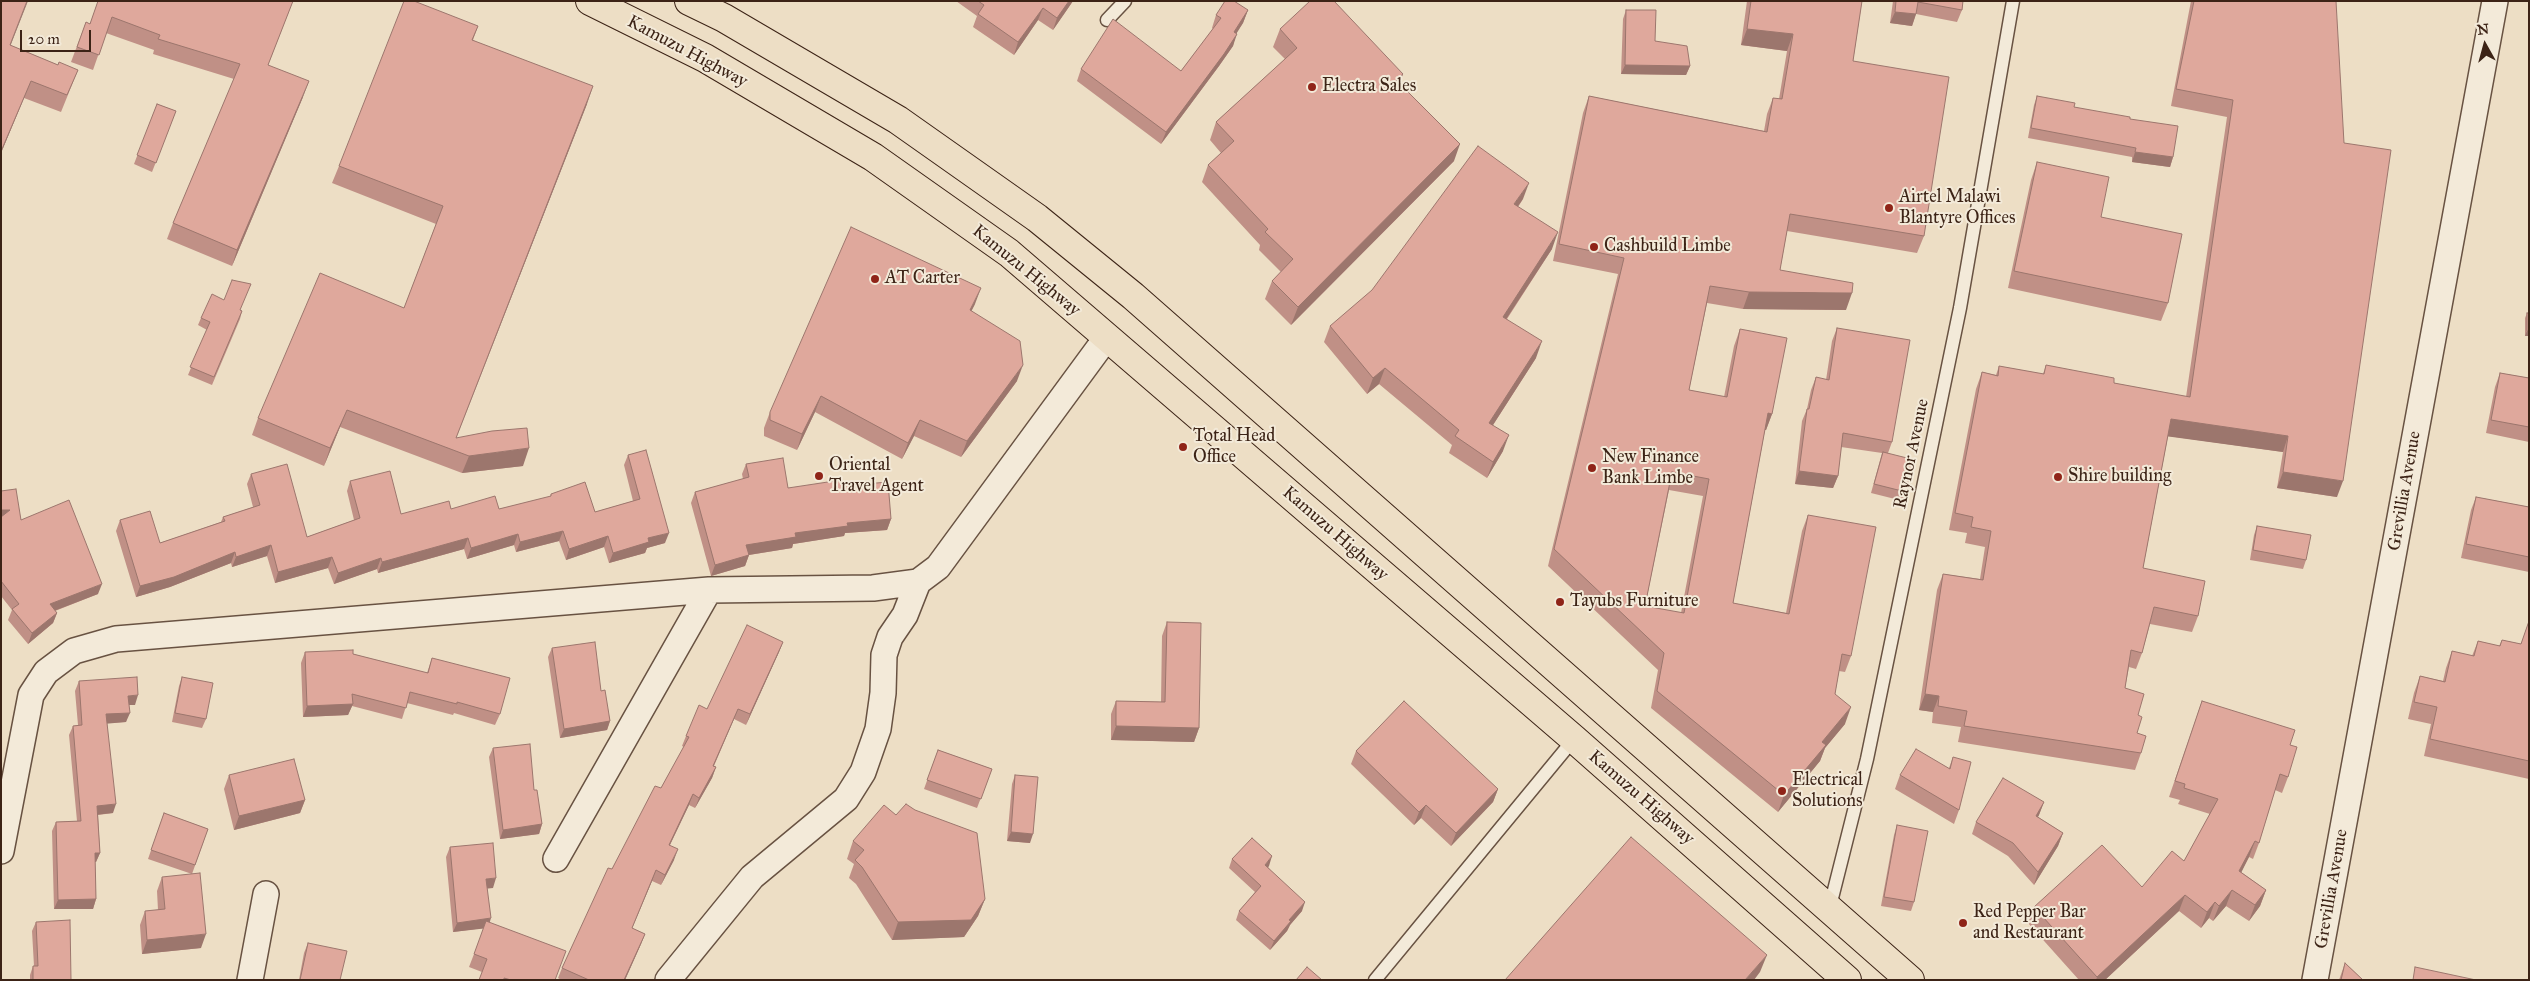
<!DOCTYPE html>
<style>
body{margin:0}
#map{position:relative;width:2530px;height:981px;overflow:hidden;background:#eddec5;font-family:"IM FELL Great Primer",serif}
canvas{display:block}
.frame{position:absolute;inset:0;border:2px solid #3c2316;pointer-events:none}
.north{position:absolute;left:2460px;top:20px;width:50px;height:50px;-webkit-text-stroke:4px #f3ead9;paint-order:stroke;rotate:353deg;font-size:14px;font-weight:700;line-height:20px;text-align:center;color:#3c2316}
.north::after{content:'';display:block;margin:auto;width:18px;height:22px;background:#3c2316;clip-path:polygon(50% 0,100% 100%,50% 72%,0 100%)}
.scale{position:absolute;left:20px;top:30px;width:71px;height:22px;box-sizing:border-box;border:2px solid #3c2316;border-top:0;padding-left:6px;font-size:15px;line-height:18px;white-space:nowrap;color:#3c2316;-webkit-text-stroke:4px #f3ead9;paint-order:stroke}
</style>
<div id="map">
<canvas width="2530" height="981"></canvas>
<div class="frame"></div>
<div class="north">N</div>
<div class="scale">20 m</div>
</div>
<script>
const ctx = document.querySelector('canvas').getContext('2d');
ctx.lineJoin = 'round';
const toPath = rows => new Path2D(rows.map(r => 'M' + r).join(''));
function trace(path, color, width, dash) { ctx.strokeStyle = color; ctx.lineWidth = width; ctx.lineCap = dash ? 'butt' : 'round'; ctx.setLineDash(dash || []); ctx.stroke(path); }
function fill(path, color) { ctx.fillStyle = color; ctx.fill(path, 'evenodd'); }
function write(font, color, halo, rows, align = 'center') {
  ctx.font = font + ' "IM FELL Great Primer",serif'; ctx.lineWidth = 4; ctx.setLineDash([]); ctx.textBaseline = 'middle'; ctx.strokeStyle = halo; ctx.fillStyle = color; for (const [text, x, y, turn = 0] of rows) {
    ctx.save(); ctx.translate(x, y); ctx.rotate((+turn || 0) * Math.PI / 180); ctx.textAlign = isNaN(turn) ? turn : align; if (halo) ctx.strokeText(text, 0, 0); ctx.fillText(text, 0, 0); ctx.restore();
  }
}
const service = toPath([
 [1107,20,1125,1],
 [1829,910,1867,759,1960,308,2013,1],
 [1375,980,1574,739]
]);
const minor = toPath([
 [1,851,31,695,46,672,74,651,116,639,709,590,873,588,918,582,938,567,1107,337],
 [556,859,709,590],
 [250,980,266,894],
 [668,980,752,877,846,799,863,772,878,729,883,693,884,655,890,637,905,615,918,582],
 [2315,980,2495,1]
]);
const trunk = toPath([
 [590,1,705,58,873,157,1009,253,1574,739,1847,980],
 [689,1,724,18,898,120,1037,218,1133,296,1910,980]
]);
trace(service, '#685242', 15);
trace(minor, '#685242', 28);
trace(trunk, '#3c2316', 30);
trace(service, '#f3ead9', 12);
trace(minor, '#f3ead9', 25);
trace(trunk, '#eddec5', 28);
fill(toPath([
 [1,1,10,45,58,65,78,70,61,112,24,98,1,153],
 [98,1,293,1,268,65,303,97,232,266,167,239,173,223,234,79,153,54,154,50,106,33,93,70,71,62,86,22,90,24],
 [956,1,1073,1,1053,30,1038,20,1014,55,973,27,977,16],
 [1747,1,1862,1,1853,61,1924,236,1917,253,1787,231,1780,270,1846,310,1743,309,1707,303,1689,390,1724,397,1734,346,1740,329,1772,414,1766,430,1765,430,1733,603,1786,613,1802,531,1808,515,1851,656,1845,672,1839,671,1835,694,1845,724,1825,748,1820,761,1778,812,1651,708,1658,670,1548,566,1618,274,1553,261,1583,113,1589,96,1764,131,1767,114,1773,98,1779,99,1787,51,1741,45],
 [1669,490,1703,496,1681,613,1645,606],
 [1893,1,1963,1,1962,10,1957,22,1916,14,1912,26,1890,23],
 [2191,1,2336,1,2337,497,2277,488,2283,452,2168,436,2143,568,2198,616,2192,632,2150,624,2142,653,2136,669,2129,667,2125,688,2138,715,2137,733,2141,753,2135,770,1958,742,1961,727,1932,723,1933,712,1919,710,1937,590,1943,574,1980,579,1985,547,1965,543,1967,533,1949,530,1976,389,1982,372,1996,375,1999,366,2043,374,2046,365,2114,383,2186,397,2227,117,2171,106],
 [1248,10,1243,23,1236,33,1233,46,1219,66,1161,144,1077,81,1081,69,1181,71,1213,29,1212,28,1216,15],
 [1626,10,1655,41,1690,66,1686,75,1621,74,1623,19],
 [478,26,473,40,587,104,456,438,523,466,462,473,340,427,324,466,252,435,258,418,404,308,436,224,332,183,339,166],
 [1280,29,1403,74,1399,84,1454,161,1291,325,1265,299,1272,281,1281,272,1259,250,1260,245,1202,182,1208,165,1221,153,1210,140,1216,122,1285,59,1273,47],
 [2037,96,2074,107,2130,119,2173,157,2170,167,2132,162,2132,157,2028,138,2034,105],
 [157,104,176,111,152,172,134,164],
 [2037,162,2101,217,2168,303,2161,321,2008,288,2031,180],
 [1523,199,1518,207,1552,249,1507,319,1536,358,1493,425,1503,451,1487,478,1449,453,1452,445,1379,384,1367,394,1324,342,1330,326],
 [975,304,971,311,1017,381,961,457,914,436,902,459,815,412,797,450,764,436,764,428,770,412],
 [241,310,242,311,240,319,212,385,188,375,207,330,198,325,201,318],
 [2527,313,2529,313,2529,336,2525,336,2525,318],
 [1837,328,1892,442,1888,453,1906,492,1903,501,1871,493,1882,453,1841,447,1838,476,1833,488,1795,484,1802,421,1807,409,1811,390,1816,377,1826,380,1832,341],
 [2500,373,2529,378,2529,442,2486,433,2495,387],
 [628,455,665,543,647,548,645,553,609,563,604,547,566,560,559,541,516,552,514,545,467,559,464,549,378,573,377,569,334,584,328,568,275,583,267,556,232,567,231,563,170,587,136,597,116,531,120,520,160,543,221,522,223,517,253,507,247,484,251,474,307,537,354,520,347,491,350,481,401,514,451,509,499,509,550,497,551,494,595,512,633,501,624,465],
 [746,464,788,488,842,486,891,519,887,530,845,533,844,536,793,544,792,548,749,555,745,566,711,576,691,503,695,492,743,479,742,474],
 [1,491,21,520,98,594,55,611,57,613,53,623,28,644,8,620,12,610,1,596],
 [2476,497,2529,507,2529,572,2461,558,2471,510],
 [2257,526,2306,560,2303,569,2250,560,2254,535],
 [2529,621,2529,779,2424,756,2431,724,2408,719,2414,693,2420,676,2443,681,2446,668,2452,651,2472,656,2478,641,2499,646,2502,640,2521,644],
 [1167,622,1199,728,1194,742,1111,740,1111,714,1116,701,1161,702,1162,636],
 [783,642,779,652,746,725,734,719,714,766,716,767,712,778,695,808,689,805,670,845,674,860,661,885,652,881,632,928,645,934,641,944,625,980,561,980,558,978,562,968,612,869,661,788,684,747,682,746,686,736,707,709],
 [552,648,601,691,610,721,607,730,560,738,548,657],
 [305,652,353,654,427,673,432,658,500,714,495,725,454,713,453,715,407,703,402,719,352,706,348,715,303,717,301,663],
 [182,677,206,719,202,728,172,722,179,686],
 [79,681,135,705,129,705,126,722,107,723,113,813,98,815,100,853,96,862,95,862,96,899,93,909,54,909,52,831,56,822,77,821,69,735,73,726,78,725,75,691],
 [2202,701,2290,745,2288,777,2282,793,2275,790,2259,843,2253,859,2249,857,2241,872,2266,890,2260,906,2249,921,2226,906,2213,921,2209,918,2201,928,2179,911,2105,980,2079,980,2028,923,2034,907,2142,887,2184,861,2210,814,2178,804,2180,800,2169,797],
 [493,748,534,790,542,824,539,834,500,839,489,757],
 [938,750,992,769,977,808,924,789],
 [1356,751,1498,789,1493,802,1451,846,1421,818,1414,825,1351,764],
 [1953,757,1959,810,1954,824,1895,789,1900,775,1949,768],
 [229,775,305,800,300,813,234,830,224,789],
 [1015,775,1030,843,1007,841,1012,784],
 [2044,802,2038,817,2063,833,2058,846,2034,885,2008,856,1972,834,1976,822],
 [915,810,985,899,978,916,964,937,892,940,856,884,849,878,854,864,847,859,853,841,896,815],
 [164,813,208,829,192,874,148,859],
 [1897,825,1914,902,1911,911,1881,906,1894,835],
 [450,847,493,888,487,888,490,923,555,980,479,980,482,972,469,967,484,928,453,932,446,857],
 [1232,859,1269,866,1268,867,1302,911,1290,925,1287,931,1270,950,1236,920,1239,911,1255,892,1229,868],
 [162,877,201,948,142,954,140,925,145,911,158,910,157,891],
 [36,922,71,980,30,980,30,975,33,966,34,966,32,931],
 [308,943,340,980,299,980,304,953],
 [2345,963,2363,980,2339,980]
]), '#c09086');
fill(toPath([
 [27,1,28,1,4,62,10,45],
 [1069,1,1073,1,1053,30,1057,18],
 [1043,8,1038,20,1014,55,1018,42],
 [1248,10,1243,23,1230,44,1234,32],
 [1895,12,1916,14,1912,26,1890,23],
 [1747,29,1793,34,1787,51,1741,45],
 [1237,34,1233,46,1219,66,1161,144,1166,132],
 [1625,65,1690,66,1686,75,1621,74],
 [1403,74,1396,92,1396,80],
 [31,81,24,98,1,153,2,149],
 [309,81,303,97,232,266,237,250],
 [593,86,587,104,452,449],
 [1460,144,1454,161,1291,325,1298,307],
 [2135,152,2173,157,2170,167,2132,162],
 [1529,183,1523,199,1508,220,1514,204],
 [1558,232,1552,249,1497,333,1503,317],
 [981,288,975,304,964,326,970,310],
 [1749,292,1852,293,1846,310,1743,309],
 [2527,331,2529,331,2529,336,2525,336],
 [1542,341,1536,358,1484,439,1489,423],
 [1023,365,1017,381,961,457,967,441],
 [1385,368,1379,384,1367,394,1373,378],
 [821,396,815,412,797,450,802,434],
 [347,410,340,427,324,466,330,448],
 [1768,413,1772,414,1766,430,1762,430],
 [2171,419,2288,436,2283,452,2165,436],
 [920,420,914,436,902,459,908,443],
 [1509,435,1503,451,1487,478,1493,462],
 [529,448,523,466,462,473,469,456],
 [1799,471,1838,476,1833,488,1795,484],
 [2283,472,2343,481,2337,497,2277,488],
 [1,510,10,510,1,520],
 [891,519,887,530,845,533,844,536,793,544,792,548,742,556,746,545,795,533,847,523],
 [563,531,559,541,516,552,520,542],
 [669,533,665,543,647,548,645,553,609,563,613,553,648,538],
 [518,534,514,545,467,559,471,548],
 [608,536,604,547,566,560,569,549],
 [468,538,464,549,378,573,382,562],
 [271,545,267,556,232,567,236,557],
 [235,552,231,563,170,587,136,597,140,586],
 [749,555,745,566,711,576,715,565],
 [332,557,328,568,275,583,278,572],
 [381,558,377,569,334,584,338,573],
 [102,584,98,594,46,614,50,604],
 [57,613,53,623,28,644,32,633],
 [783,642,779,652,746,725,750,714],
 [1925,694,1939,696,1933,712,1919,710],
 [138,695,135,705,125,705,128,696],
 [353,704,348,715,303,717,307,706],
 [1851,707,1845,724,1825,748,1820,761,1778,812,1784,795,1822,742],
 [738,709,734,719,709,776,713,766],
 [130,713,126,722,103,724,106,714],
 [610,721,607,730,560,738,564,729],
 [1116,726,1199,728,1194,742,1111,740],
 [716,767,712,778,695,808,699,798],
 [1498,789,1493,802,1451,846,1456,833],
 [693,794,689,805,665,855,669,845],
 [305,800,300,813,234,830,239,816],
 [2044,802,2039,815,2031,828,2036,816],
 [116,804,113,813,94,815,97,806],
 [1426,805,1421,818,1414,825,1419,812],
 [542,824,539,834,500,839,503,830],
 [1011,832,1033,834,1030,843,1007,841],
 [2063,833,2058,846,2034,885,2038,872],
 [2255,841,2249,857,2234,887,2239,871],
 [678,849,674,860,661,885,665,875],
 [95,853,100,853,96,862,92,862],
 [1272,856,1269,866,1261,874,1265,865],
 [656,870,652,881,628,938,632,928],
 [496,878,493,888,483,889,486,879],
 [2232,890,2226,906,2213,921,2219,906],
 [2266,890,2260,906,2249,921,2255,905],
 [2185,895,2179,911,2105,980,2096,980,2097,977],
 [96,899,93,909,54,909,58,900],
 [985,899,978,916,964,937,892,940,898,922],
 [1305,902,1302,911,1290,925,1287,931,1270,950,1274,941,1289,920],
 [2215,902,2209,918,2201,928,2207,912],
 [491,918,488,928,453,932,457,923],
 [206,934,201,948,142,954,147,940],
 [645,934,641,944,625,980,624,980],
 [1767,955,1760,972,1754,980,1745,980]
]), '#9c766d');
const building = toPath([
 [1,1,27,1,10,45,58,65,59,62,78,70,67,95,31,81,2,149,1,149,1,1],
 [98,1,293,1,268,65,309,81,237,250,173,223,240,64,158,39,160,35,112,17,99,55,77,47,86,22,90,24,98,1],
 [404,1,414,1,478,26,472,40,593,86,456,438,492,431,527,428,529,448,469,456,347,410,330,448,258,418,320,273,404,308,443,206,339,166,404,1],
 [978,1,1069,1,1057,18,1043,8,1018,42,978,14,984,5,978,1],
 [1225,1,1234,1,1248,10,1234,32,1237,34,1224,54,1166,132,1081,69,1113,19,1181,71,1221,18,1216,15,1225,1],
 [1310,1,1334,1,1403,74,1396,80,1460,144,1298,307,1272,281,1293,259,1265,232,1268,229,1208,165,1234,141,1216,122,1297,48,1280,29,1310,1],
 [1751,1,1862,1,1853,61,1949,77,1924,236,1790,214,1780,270,1853,283,1852,293,1749,292,1710,286,1689,390,1727,397,1740,329,1787,338,1772,414,1768,413,1733,603,1789,614,1808,515,1876,527,1851,656,1842,654,1835,694,1851,707,1822,742,1826,745,1784,795,1657,691,1664,653,1554,549,1624,258,1559,244,1589,96,1767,132,1773,98,1782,99,1793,34,1747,29,1751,1],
 [1672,472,1709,479,1684,613,1645,606,1672,472],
 [1896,1,1963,1,1962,10,1918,2,1916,14,1895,12,1896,1],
 [2194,1,2336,1,2344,143,2391,150,2343,481,2283,472,2288,436,2171,419,2143,568,2205,581,2198,616,2154,607,2142,653,2131,650,2125,688,2144,694,2138,715,2142,717,2137,733,2146,736,2141,753,1964,726,1967,711,1938,706,1939,696,1925,694,1943,574,1983,580,1991,531,1971,527,1973,517,1955,513,1982,372,1998,376,1999,366,2044,374,2046,365,2114,378,2114,383,2190,397,2233,100,2176,89,2194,1],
 [1626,10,1656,10,1655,41,1687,46,1690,66,1625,65,1626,10],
 [2037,96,2075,103,2074,107,2130,117,2130,119,2178,126,2173,157,2135,152,2136,148,2031,128,2037,96],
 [157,104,176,111,156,163,137,155,157,104],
 [1478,146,1529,183,1514,204,1558,232,1503,317,1542,341,1489,423,1509,435,1493,462,1455,436,1459,430,1385,368,1373,378,1330,326,1372,290,1478,146],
 [2037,162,2109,177,2101,217,2182,234,2168,303,2014,271,2037,162],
 [851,227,981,288,970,310,1020,341,1023,365,967,441,920,420,908,443,821,396,802,434,770,420,770,412,851,227],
 [232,280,251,284,240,310,242,311,214,377,190,367,210,322,201,318,212,294,224,300,232,280],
 [2527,313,2529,313,2529,331,2527,331,2527,313],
 [1837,328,1910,340,1892,442,1843,433,1838,476,1799,471,1807,409,1809,409,1816,377,1829,380,1837,328],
 [2500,373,2529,378,2529,427,2491,420,2500,373],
 [646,450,669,533,648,538,649,542,613,553,608,536,569,549,563,531,520,542,518,534,471,548,468,538,382,562,381,558,338,573,332,557,278,572,271,545,236,557,235,552,174,577,140,586,120,520,150,511,160,543,225,521,223,517,260,505,251,474,287,464,307,537,360,518,350,481,390,471,401,514,449,501,451,509,495,496,499,509,551,496,551,494,585,482,595,512,640,499,628,455,646,450],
 [1883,452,1915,460,1906,492,1874,484,1883,452],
 [783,458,788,488,841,480,842,486,888,482,891,519,847,523,848,526,795,533,796,537,746,545,749,555,715,565,695,492,749,477,746,464,783,458],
 [16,489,21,520,69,500,102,584,50,604,57,613,32,633,12,609,19,604,1,581,1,517,10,510,1,510,1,491,16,489],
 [2476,497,2529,507,2529,557,2466,544,2476,497],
 [2257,526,2311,535,2306,560,2253,550,2257,526],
 [2529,621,2529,761,2430,739,2437,707,2414,702,2420,676,2445,682,2452,651,2474,656,2478,641,2500,646,2502,640,2521,644,2529,621],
 [1167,622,1201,623,1199,728,1116,726,1116,701,1165,702,1167,622],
 [747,625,783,642,750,714,738,709,713,766,716,767,699,798,693,794,669,845,678,849,665,875,656,870,632,928,645,934,624,980,589,980,562,968,608,868,612,869,655,786,661,788,689,737,686,736,699,705,707,709,747,625],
 [595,642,601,691,605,690,610,721,564,729,552,648,595,642],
 [353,650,353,654,428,673,432,658,510,678,500,714,457,702,457,704,410,692,406,708,352,694,353,704,307,706,305,652,353,650],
 [137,677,138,695,128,696,130,713,106,714,116,804,97,806,100,853,95,853,96,899,58,900,56,822,81,821,73,726,82,725,79,681,137,677],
 [182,677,213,683,206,719,175,713,182,677],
 [1404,701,1498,789,1456,833,1426,805,1419,812,1356,751,1404,701],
 [2202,701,2295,730,2290,745,2297,747,2288,777,2280,774,2259,843,2255,841,2239,871,2266,890,2255,905,2232,890,2219,906,2215,902,2207,912,2185,895,2097,977,2034,907,2102,845,2142,887,2172,851,2184,861,2218,799,2184,788,2185,784,2175,781,2202,701],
 [530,744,534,790,537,790,542,824,503,830,493,748,530,744],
 [1916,749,1950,769,1953,757,1971,762,1959,810,1900,775,1916,749],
 [938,750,992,769,981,799,927,780,938,750],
 [294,759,305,800,239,816,229,775,294,759],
 [1015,775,1038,777,1033,834,1011,832,1015,775],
 [2003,778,2044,802,2036,816,2063,833,2038,872,2013,843,1976,822,2003,778],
 [906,804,915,810,977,833,985,899,971,920,898,922,862,867,855,860,864,850,853,841,884,805,896,815,906,804],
 [164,813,208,829,195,865,151,850,164,813],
 [1897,825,1928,831,1914,902,1884,897,1897,825],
 [1631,837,1767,955,1745,980,1505,980,1631,837],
 [1252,838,1272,856,1265,865,1305,902,1289,920,1291,921,1274,941,1239,911,1261,886,1232,859,1252,838],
 [493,843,496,878,486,879,491,918,457,923,450,847,493,843],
 [200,873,206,934,147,940,145,911,165,909,162,877,200,873],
 [70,920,71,980,33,980,33,966,38,966,36,922,70,920],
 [486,921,566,951,555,980,511,980,504,978,504,980,479,980,487,959,474,954,486,921],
 [308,943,347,951,340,980,300,980,308,943],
 [2345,963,2363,980,2341,980,2345,963],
 [1307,967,1322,980,1296,980,1307,967],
 [2415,967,2476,980,2413,980,2415,967]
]);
fill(building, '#dfa89c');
trace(building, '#9c766d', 1);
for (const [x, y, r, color] of [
 [1312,87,5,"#8f2418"],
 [1889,208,5,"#8f2418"],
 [1594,247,5,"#8f2418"],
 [875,279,5,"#8f2418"],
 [1183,447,5,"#8f2418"],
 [1592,468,5,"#8f2418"],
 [819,476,5,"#8f2418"],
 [2058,477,5,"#8f2418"],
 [1560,602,5,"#8f2418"],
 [1782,791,5,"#8f2418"],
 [1963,923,5,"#8f2418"]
]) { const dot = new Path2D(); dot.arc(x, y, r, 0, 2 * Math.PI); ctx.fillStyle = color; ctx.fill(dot); trace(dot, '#f3ead9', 2); }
write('18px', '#3c2316', '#f3ead9', [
 ["Kamuzu Highway",687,52,28],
 ["Kamuzu Highway",1026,271,39],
 ["Raynor Avenue",1912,454,-78],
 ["Grevillia Avenue",2405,491,-80],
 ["Kamuzu Highway",1335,534,41],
 ["Kamuzu Highway",1641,798,41],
 ["Grevillia Avenue",2332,889,-80]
]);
write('18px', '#3c2316', '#f3ead9', [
 ["Electra Sales",1322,87],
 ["Airtel Malawi",1899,198],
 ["Blantyre Offices",1899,219],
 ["Cashbuild Limbe",1604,247],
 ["AT Carter",885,279],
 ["Total Head",1193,437],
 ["Office",1193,458],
 ["New Finance",1602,458],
 ["Bank Limbe",1602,479],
 ["Oriental",829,466],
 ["Travel Agent",829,487],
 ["Shire building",2068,477],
 ["Tayubs Furniture",1570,602],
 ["Electrical",1792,781],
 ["Solutions",1792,802],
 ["Red Pepper Bar",1973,913],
 ["and Restaurant",1973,934]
], 'left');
</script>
